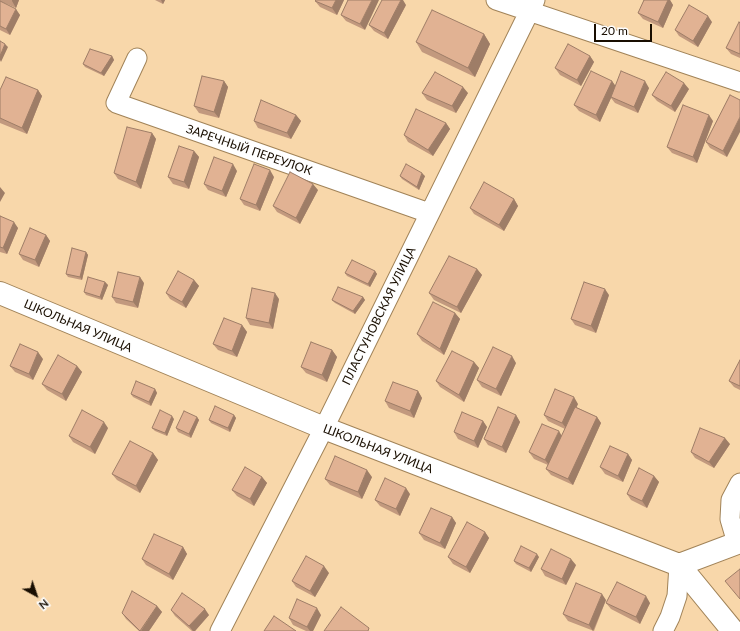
<!DOCTYPE html>
<meta charset="utf-8">
<style>
body{margin:0}
#map{position:relative;width:740px;height:631px;overflow:hidden;background:#f8d7aa;font-family:Lato,sans-serif}
canvas{display:block}
.north{position:absolute;left:16px;top:575px;width:40px;height:40px;-webkit-text-stroke:3px #fefefe;paint-order:stroke;rotate:140deg;font-size:11px;font-weight:700;line-height:16px;text-align:center;color:#190e01}
.north::after{content:'';display:block;margin:auto;width:14px;height:18px;background:#190e01;clip-path:polygon(50% 0,100% 100%,50% 72%,0 100%)}
.scale{position:absolute;left:594px;top:24px;width:58px;height:18px;box-sizing:border-box;border:2px solid #190e01;border-top:0;padding-left:5px;font-size:12px;line-height:14px;white-space:nowrap;color:#190e01;-webkit-text-stroke:3px #fefefe;paint-order:stroke}
</style>
<div id="map">
<canvas width="740" height="631"></canvas>
<div class="north">N</div>
<div class="scale">20 m</div>
</div>
<script>
const ctx = document.querySelector('canvas').getContext('2d');
ctx.lineJoin = 'round';
const toPath = rows => new Path2D(rows.map(r => 'M' + r).join(''));
function trace(path, color, width, dash) { ctx.strokeStyle = color; ctx.lineWidth = width; ctx.lineCap = dash ? 'butt' : 'round'; ctx.setLineDash(dash || []); ctx.stroke(path); }
function fill(path, color) { ctx.fillStyle = color; ctx.fill(path, 'evenodd'); }
function write(font, color, halo, rows, align = 'center') {
  ctx.font = font + ' Lato,sans-serif'; ctx.lineWidth = 3; ctx.setLineDash([]); ctx.textBaseline = 'middle'; ctx.strokeStyle = halo; ctx.fillStyle = color; for (const [text, x, y, turn = 0] of rows) {
    ctx.save(); ctx.translate(x, y); ctx.rotate((+turn || 0) * Math.PI / 180); ctx.textAlign = isNaN(turn) ? turn : align; if (halo) ctx.strokeText(text, 0, 0); ctx.fillText(text, 0, 0); ctx.restore();
  }
}
const street = toPath([
 [496,0,740,82],
 [137,58,116,103,429,213],
 [737,543,730,519,731,500,740,483],
 [220,631,324,428,535,0],
 [663,631,670,617,677,596,679,565]
]);
const secondary = toPath([
 [0,293,324,428,679,565,733,631],
 [679,565,740,542]
]);
trace(street, '#a18358', 21);
trace(secondary, '#a18358', 24);
trace(street, '#fff', 19);
trace(secondary, '#fff', 22);
fill(toPath([
 [0,0,19,0,16,8,2,2,20,15,10,35,0,30],
 [155,0,165,0,163,4],
 [316,0,344,0,337,15,320,7,315,1],
 [348,0,365,30,346,21,341,15],
 [644,0,670,0,673,5,663,28,643,19,638,13],
 [406,5,388,39,374,31,369,25],
 [712,22,698,47,679,36,675,30],
 [740,23,740,58,731,54,726,48],
 [484,34,490,44,475,77,422,52,416,42],
 [112,56,114,60,104,76,85,67,83,64],
 [590,56,594,62,581,86,560,75,555,68],
 [224,81,228,87,219,118,199,113,194,106],
 [612,81,615,86,649,88,638,113,615,103,611,98,600,122,579,111,574,105],
 [689,89,675,112,657,101,652,95],
 [0,90,38,90,42,96,27,134,0,123],
 [422,93,468,93,456,113,427,100],
 [730,95,727,157,710,148,706,142],
 [296,115,301,121,291,139,258,128,254,121],
 [713,121,697,163,672,153,667,147],
 [446,123,450,129,433,156,408,142,404,135],
 [152,133,156,139,141,189,118,179,114,173],
 [194,151,199,157,189,189,173,184,168,177],
 [237,171,226,197,208,190,204,184],
 [400,176,425,176,419,190,402,179],
 [274,177,260,211,244,205,240,199],
 [318,190,300,224,277,212,273,206],
 [514,199,518,206,504,231,474,214,470,208],
 [0,216,18,228,7,254,0,252],
 [46,235,50,241,39,267,23,260,19,254],
 [86,252,88,255,82,280,68,277,66,274],
 [477,269,482,275,461,313,434,300,429,293],
 [375,271,377,274,370,287,347,276,345,273],
 [194,280,199,286,186,308,170,299,166,293],
 [105,282,108,285,102,300,86,295,84,292],
 [144,283,138,308,116,303,112,297],
 [609,295,596,333,575,325,571,319],
 [363,297,365,300,355,314,335,303,332,300],
 [279,299,273,329,250,325,246,318],
 [455,313,460,319,444,355,422,341,417,334],
 [242,325,247,332,237,357,218,350,213,344],
 [332,350,337,357,327,382,306,373,301,367],
 [43,359,33,380,15,372,10,366],
 [740,360,740,390,734,387,729,381],
 [474,362,479,368,464,402,440,387,436,381],
 [516,363,501,396,482,387,477,380],
 [77,366,82,372,66,401,47,390,42,384],
 [155,389,157,393,151,406,133,397,131,394],
 [418,391,422,398,414,418,389,408,385,401],
 [578,404,576,407,597,417,601,423,573,485,551,475,546,469,548,465,534,459,529,452,562,436,565,429,548,421,544,415],
 [234,415,236,418,230,432,211,423,209,420],
 [516,415,520,422,506,453,488,445,484,439],
 [197,417,199,420,191,438,178,432,176,428],
 [174,419,167,436,155,431,152,428],
 [483,421,487,427,478,448,458,439,454,432],
 [108,428,95,454,73,442,69,436],
 [730,444,714,468,695,458,691,452],
 [153,453,158,460,140,493,117,480,112,474],
 [628,454,632,460,623,482,605,474,600,467],
 [654,476,659,482,647,508,631,500,627,494],
 [262,477,267,483,254,506,237,496,232,490],
 [372,477,362,499,330,485,325,479],
 [410,494,400,516,380,506,375,500],
 [452,517,456,523,445,549,424,540,419,533],
 [485,532,489,538,470,573,453,564,448,557],
 [183,547,187,554,173,580,146,565,142,559],
 [539,557,531,572,516,564,514,561],
 [576,565,566,585,545,576,541,569],
 [329,573,315,597,296,587,292,581],
 [606,600,594,631,568,621,563,614],
 [606,603,650,603,640,624,611,609],
 [157,606,162,612,149,631,139,631,126,619,122,613],
 [171,610,209,615,195,631,192,631,175,616],
 [321,615,313,631,306,631,293,625,289,618]
]), '#c2997e');
fill(toPath([
 [12,0,19,0,16,8,12,1],
 [161,0,165,0,163,4],
 [336,0,344,0,337,15,332,8],
 [372,0,379,0,365,30,360,24],
 [401,0,403,0,406,5,388,39,384,33],
 [668,0,670,0,673,5,663,28,658,22],
 [16,9,20,15,10,35,6,29],
 [708,16,712,22,698,47,693,41],
 [484,34,490,44,475,77,468,68],
 [5,44,8,47,1,62,0,60,0,56],
 [112,56,114,60,104,76,101,73],
 [590,56,594,62,581,86,577,80],
 [224,81,228,87,219,118,214,112],
 [612,81,617,88,611,97,611,98,600,122,596,115],
 [645,81,649,88,638,113,634,107],
 [684,83,689,89,675,112,671,106],
 [463,87,468,93,456,113,452,106],
 [38,90,42,96,27,134,22,128],
 [296,115,301,121,291,139,287,133],
 [709,115,713,121,697,163,693,157],
 [740,117,740,132,727,157,723,151],
 [446,123,450,129,433,156,428,150],
 [152,133,156,139,141,189,136,182],
 [194,151,199,157,189,189,184,182],
 [233,164,237,171,226,197,222,191],
 [270,170,274,177,260,211,256,205],
 [422,173,425,176,419,190,417,187],
 [313,184,318,190,300,224,296,218],
 [0,187,5,193,0,202],
 [514,199,518,206,504,231,499,225],
 [14,222,18,228,7,254,3,248],
 [46,235,50,241,39,267,35,260],
 [86,252,88,255,82,280,80,277],
 [477,269,482,275,461,313,457,307],
 [375,271,377,274,370,287,368,284],
 [140,277,144,283,138,308,133,302],
 [194,280,199,286,186,308,182,302],
 [105,282,108,285,102,300,100,297],
 [605,289,609,295,596,333,591,326],
 [275,293,279,299,273,329,269,323],
 [363,297,365,300,355,314,353,311],
 [455,313,460,319,444,355,440,349],
 [242,325,247,332,237,357,232,351],
 [332,350,337,357,327,382,322,375],
 [38,352,43,359,33,380,29,374],
 [512,356,516,363,501,396,496,389],
 [474,362,479,368,464,402,459,395],
 [77,366,82,372,66,401,62,394],
 [155,389,157,393,151,406,149,402],
 [418,391,422,398,414,418,410,411],
 [574,397,578,404,567,429,562,423],
 [234,415,236,418,230,432,228,428],
 [516,415,520,422,506,453,502,447],
 [172,416,174,419,167,436,165,433],
 [197,417,199,420,191,438,189,434],
 [597,417,601,423,573,485,568,479],
 [483,421,487,427,478,448,474,441],
 [104,422,108,428,95,454,90,447],
 [559,431,563,438,550,466,545,460],
 [725,438,730,444,714,468,709,462],
 [153,453,158,460,140,493,136,486],
 [628,454,632,460,623,482,618,476],
 [367,470,372,477,362,499,358,492],
 [654,476,659,482,647,508,642,501],
 [262,477,267,483,254,506,250,499],
 [406,488,410,494,400,516,396,509],
 [452,517,456,523,445,549,440,543],
 [485,532,489,538,470,573,466,567],
 [183,547,187,554,173,580,169,574],
 [537,554,539,557,531,572,529,568],
 [571,559,576,565,566,585,562,579],
 [324,566,329,573,315,597,310,591],
 [602,594,606,600,593,631,589,625],
 [646,596,650,603,640,624,636,617],
 [157,606,162,612,149,631,141,631],
 [317,608,321,615,313,631,310,631,307,627],
 [205,609,209,615,195,631,193,631,189,626]
]), '#9e7d67');
const building = toPath([
 [316,0,336,0,332,8,315,1,316,0],
 [348,0,372,0,360,24,341,15,348,0],
 [382,0,401,0,384,33,369,25,382,0],
 [644,0,668,0,658,22,638,13,644,0],
 [0,1,16,9,6,29,0,26,0,1],
 [689,5,708,16,693,41,675,30,689,5],
 [432,10,484,34,468,68,416,42,432,10],
 [739,22,740,23,740,54,726,48,739,22],
 [0,41,5,44,0,56,0,41],
 [568,44,590,56,577,80,555,68,568,44],
 [90,49,112,56,101,73,83,64,90,49],
 [591,71,612,81,596,115,574,105,591,71],
 [621,71,645,81,634,107,611,97,621,71],
 [435,72,463,87,452,106,422,93,435,72],
 [666,72,684,83,671,106,652,95,666,72],
 [202,76,224,81,214,112,194,106,202,76],
 [6,77,38,90,22,128,0,118,0,90,6,77],
 [730,95,740,100,740,117,723,151,706,142,730,95],
 [261,100,296,115,287,133,254,121,261,100],
 [683,105,709,115,693,157,667,147,683,105],
 [416,109,446,123,428,150,404,135,416,109],
 [127,127,152,133,136,182,114,173,127,127],
 [179,146,194,151,184,182,168,177,179,146],
 [214,157,233,164,222,191,204,184,214,157],
 [254,164,270,170,256,205,240,199,254,164],
 [406,164,422,173,417,187,400,176,406,164],
 [290,172,313,184,296,218,273,206,290,172],
 [484,182,514,199,499,225,470,208,484,182],
 [0,216,14,222,3,248,0,247,0,216],
 [30,228,46,235,35,260,19,254,30,228],
 [72,248,86,252,80,277,66,274,72,248],
 [449,256,477,269,457,307,429,293,449,256],
 [352,260,375,271,368,284,345,273,352,260],
 [178,271,194,280,182,302,166,293,178,271],
 [118,272,140,277,133,302,112,297,118,272],
 [88,277,105,282,100,297,84,292,88,277],
 [584,282,605,289,591,326,571,319,584,282],
 [338,287,363,297,353,311,332,300,338,287],
 [252,288,275,293,269,323,246,318,252,288],
 [433,302,455,313,440,349,417,334,433,302],
 [224,318,242,325,232,351,213,344,224,318],
 [311,342,332,350,322,375,301,367,311,342],
 [20,344,38,352,29,374,10,366,20,344],
 [493,347,512,356,496,389,477,380,493,347],
 [452,351,474,362,459,395,436,381,452,351],
 [58,355,77,366,62,394,42,384,58,355],
 [740,360,740,386,729,381,740,360],
 [136,381,155,389,149,402,131,394,136,381],
 [393,382,418,391,410,411,385,401,393,382],
 [555,389,574,397,562,423,544,415,555,389],
 [215,406,234,415,228,428,209,420,215,406],
 [498,407,516,415,502,447,484,439,498,407],
 [575,407,597,417,568,479,546,469,575,407],
 [82,410,104,422,90,447,69,436,82,410],
 [160,410,172,416,165,433,152,428,160,410],
 [184,411,197,417,189,434,176,428,184,411],
 [462,412,483,421,474,441,454,432,462,412],
 [542,424,559,431,545,460,529,452,542,424],
 [700,428,725,438,709,462,691,452,700,428],
 [130,441,153,453,136,486,112,474,130,441],
 [610,446,628,454,618,476,600,467,610,446],
 [335,456,367,470,358,492,325,479,335,456],
 [245,467,262,477,250,499,232,490,245,467],
 [639,468,654,476,642,501,627,494,639,468],
 [385,478,406,488,396,509,375,500,385,478],
 [431,508,452,517,440,543,419,533,431,508],
 [467,522,485,532,466,567,448,557,467,522],
 [154,534,183,547,169,574,142,559,154,534],
 [521,546,537,554,529,568,514,561,521,546],
 [551,549,571,559,562,579,541,569,551,549],
 [306,556,324,566,310,591,292,581,306,556],
 [740,569,740,599,725,581,740,569],
 [617,582,646,596,636,617,606,603,617,582],
 [576,583,602,594,589,625,563,614,576,583],
 [132,591,157,606,140,631,122,613,132,591],
 [182,593,205,609,189,626,171,610,182,593],
 [297,599,317,608,307,627,289,618,297,599],
 [341,607,369,628,368,631,324,631,341,607],
 [274,616,296,631,264,631,274,616]
]);
fill(building, '#e1b293');
trace(building, '#9e7d67', 1);
write('12px', '#190e01', '#fefefe', [
 ["ЗАРЕЧНЫЙ ПЕРЕУЛОК",249,150,19],
 ["ПЛАСТУНОВСКАЯ УЛИЦА",379,316,-64],
 ["ШКОЛЬНАЯ УЛИЦА",78,326,23],
 ["ШКОЛЬНАЯ УЛИЦА",378,449,21]
]);
</script>
